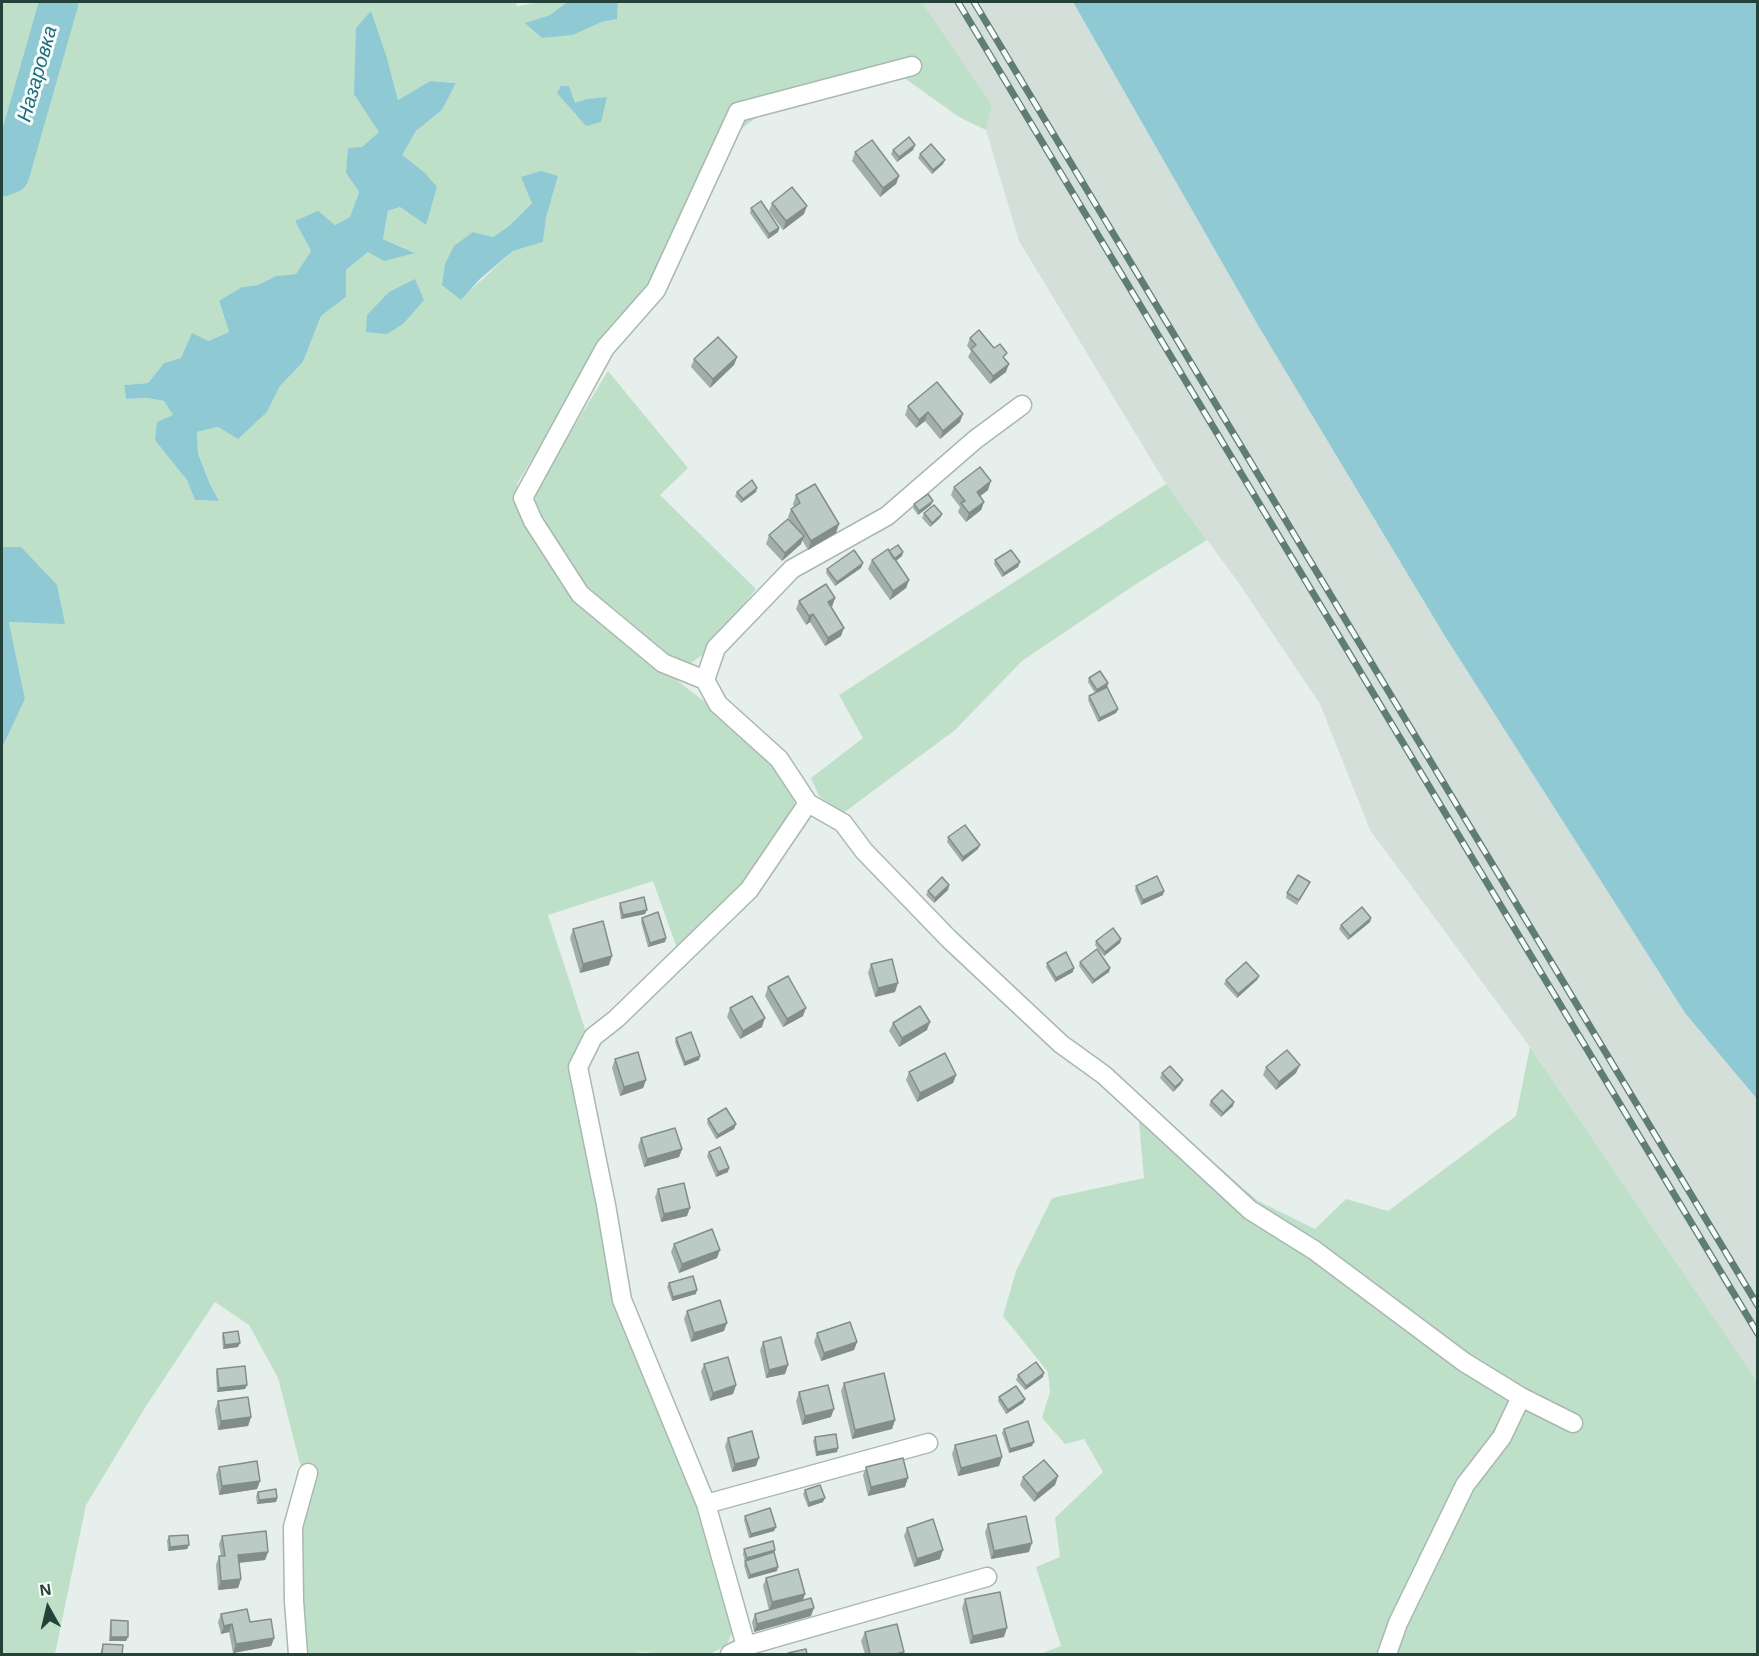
<!DOCTYPE html>
<meta charset="utf-8">
<style>
body{margin:0}
#map{position:relative;width:1759px;height:1656px;overflow:hidden;background:#e6efeb;font-family:Helvetica,sans-serif}
canvas{display:block}
.frame{position:absolute;inset:0;border:3px solid #24423a;pointer-events:none}
.north{position:absolute;left:18px;top:1578px;width:60px;height:60px;-webkit-text-stroke:4px #f7fbf9;paint-order:stroke;rotate:352deg;font-size:16px;font-weight:700;line-height:24px;text-align:center;color:#24423a}
.north::after{content:'';display:block;margin:auto;width:21px;height:27px;background:#24423a;clip-path:polygon(50% 0,100% 100%,50% 72%,0 100%)}
</style>
<div id="map">
<canvas width="1759" height="1656"></canvas>
<div class="frame"></div>
<div class="north">N</div>
</div>
<script>
const ctx = document.querySelector('canvas').getContext('2d');
ctx.lineJoin = 'round';
function fill(path, color) { ctx.fillStyle = color; ctx.fill(path, 'evenodd'); }
const toPath = rows => new Path2D(rows.map(r => 'M' + r).join(''));
function trace(path, color, width, dash) { ctx.strokeStyle = color; ctx.lineWidth = width; ctx.lineCap = dash ? 'butt' : 'round'; ctx.setLineDash(dash || []); ctx.stroke(path); }
function write(font, color, halo, rows, align = 'center') {
  ctx.font = font + ' Helvetica,sans-serif'; ctx.lineWidth = 6; ctx.setLineDash([]); ctx.textBaseline = 'middle'; ctx.strokeStyle = halo; ctx.fillStyle = color; for (const [text, x, y, turn = 0] of rows) {
    ctx.save(); ctx.translate(x, y); ctx.rotate((+turn || 0) * Math.PI / 180); ctx.textAlign = isNaN(turn) ? turn : align; if (halo) ctx.strokeText(text, 0, 0); ctx.fillText(text, 0, 0); ctx.restore();
  }
}
fill(toPath([
 [922,2,1073,2,1259,327,1443,633,1685,1013,1757,1099,1757,1381,1530,1047,1370,830,1320,704,1238,582,1166,484,1019,241,986,130,992,105]
]), '#d4dfda');
fill(toPath([
 [2,2,516,2,517,6,540,2,567,2,550,15,526,23,542,38,573,35,602,22,617,19,618,2,922,2,992,105,986,130,959,117,900,75,757,117,740,130,721,126,651,288,602,343,517,484,526,519,577,597,662,669,713,708,772,763,789,783,794,801,794,815,750,875,678,951,653,881,548,915,585,1029,570,1063,597,1200,613,1304,621,1315,698,1505,726,1598,732,1632,727,1645,710,1654,665,1654,642,1652,630,1654,304,1654,300,1527,315,1478,300,1464,278,1378,249,1325,215,1302,146,1406,86,1505,55,1654,2,1654,2,748,25,699,9,622,65,623,21,547,2,547],
 [387,58,398,100,430,81,456,83,442,110,416,131,401,155,424,172,426,225,400,207,388,211,383,239,414,252,368,252,346,270,346,297,321,316,303,362,280,386,267,412,238,438,218,427,197,432,198,452,209,482,219,501,195,500,187,480,173,460,173,415,164,401,147,398,126,399,124,385,148,383,164,363,181,358,208,341,229,332,219,302,242,287,258,285,276,276,296,274,311,251,295,221,335,225,350,217,359,192,346,173,362,147,380,132],
 [569,87,575,104,587,99,607,98,575,115],
 [558,176,546,218,543,242,513,251,461,299,473,232,493,237,509,226],
 [608,371,688,468,660,495,756,589,704,654,688,665,670,657,627,624,586,587,537,517,535,494,543,477],
 [1166,484,1207,540,1136,584,1022,661,955,730,842,814,819,796,811,778,863,738,839,695],
 [1530,1047,1757,1381,1757,1654,1040,1654,1061,1646,1036,1567,1060,1557,1055,1518,1103,1472,1084,1439,1065,1444,1042,1418,1050,1392,1048,1372,1003,1316,1016,1271,1052,1198,1144,1178,1139,1122,1155,1111,1258,1201,1315,1229,1346,1199,1388,1211,1516,1116]
]), '#bfe0c8');
fill(toPath([
 [567,2,618,2,617,19,602,22,573,35,542,38,525,23,550,15],
 [1073,2,1757,2,1757,1099,1685,1013,1443,633,1259,327],
 [371,11,387,58,398,100,430,81,456,83,442,110,416,131,402,155,424,172,437,187,426,225,400,207,388,211,383,239,415,253,384,261,368,252,346,270,346,297,321,316,303,362,280,386,267,412,238,439,218,427,197,432,198,453,209,482,219,501,195,500,187,480,155,440,157,422,173,415,164,401,147,398,126,399,124,385,148,383,164,363,181,358,192,333,208,341,229,332,219,301,242,287,258,285,276,276,296,274,311,251,295,221,318,211,335,225,350,217,359,192,346,173,348,148,362,147,379,132,354,94,356,28],
 [561,86,569,86,575,103,587,99,607,97,601,122,586,126,557,93],
 [541,171,558,176,546,218,543,242,513,251,480,279,461,300,442,285,445,264,454,246,473,232,493,237,509,226,532,203,521,177],
 [415,279,424,300,403,324,387,334,366,332,367,315,389,292],
 [2,547,21,547,57,585,65,624,9,622,25,699,2,748]
]), '#8ec9d4');
trace(toPath([
 [2,177,10,174,59,2]
]), '#8ec9d4', 39);
const minor = toPath([
 [1022,405,976,439,887,516,792,569,716,648,705,680,718,704,779,759,808,803,843,823,864,851,949,939,1061,1044,1104,1075,1250,1210,1314,1250,1464,1362,1521,1397,1573,1423],
 [705,680,663,663,580,594,533,521,523,498,605,348,656,290,738,112,912,66],
 [706,1504,928,1443],
 [746,1646,706,1504,622,1300,606,1205,578,1067,593,1037,616,1019,749,890,808,803],
 [298,1654,294,1601,293,1527,308,1473],
 [730,1654,746,1646,987,1577],
 [1387,1654,1398,1623,1465,1485,1502,1437,1521,1397]
]);
trace(minor, '#a8b8b2', 21);
trace(minor, '#fff', 18);
const rail = toPath([
 [958,2,1758,1334],
 [974,2,1758,1306]
]);
trace(rail, '#5f7d75', 7);
trace(rail, '#f7fbf9', 4.5, [14]);
fill(toPath([
 [915,145,913,150,897,162,891,154,893,150],
 [855,152,899,176,896,184,880,197,852,161],
 [920,154,943,164,932,174,918,158],
 [772,203,804,214,783,230,769,211],
 [751,208,779,228,778,232,768,239,750,213],
 [970,338,994,348,1005,359,1006,372,990,384,968,357,971,351,967,346],
 [737,357,734,365,710,388,691,367,694,359],
 [908,406,960,422,940,439,925,421,916,428,905,415],
 [954,487,988,490,980,496,984,502,981,510,966,522,958,512,960,507,951,495],
 [737,492,756,492,741,503,735,496],
 [796,495,836,533,808,550,802,540,801,544,782,561,766,544,769,535,790,521,788,517,791,509,794,507,793,504],
 [914,504,931,505,918,515,913,508],
 [924,513,942,514,940,518,930,527,922,518],
 [889,551,903,552,902,556,896,561,909,580,906,588,890,600,868,569,872,560],
 [995,560,1018,567,1002,577,994,564],
 [863,563,861,568,835,586,826,573,827,569],
 [799,601,831,607,841,636,825,646,810,622,806,625,796,609],
 [1089,678,1108,683,1107,687,1118,709,1116,713,1098,722,1088,700,1089,696,1095,693,1088,682],
 [948,837,978,849,962,862,947,842],
 [949,885,948,890,934,903,926,895,928,891],
 [1136,886,1163,895,1141,905,1135,890],
 [1308,886,1297,905,1286,898,1287,893],
 [620,903,645,914,621,919,619,907],
 [642,918,666,938,665,942,648,947,641,922],
 [1371,918,1370,922,1348,940,1339,929,1341,925],
 [573,929,609,965,580,973,570,938],
 [1121,939,1120,943,1104,956,1095,945,1096,941],
 [1080,962,1110,968,1109,972,1092,984,1079,966],
 [1047,963,1073,972,1055,982,1046,967],
 [871,964,895,992,875,997,868,973],
 [1226,980,1257,980,1237,998,1224,984],
 [768,987,803,1016,783,1027,765,996],
 [730,1008,762,1027,740,1039,727,1017],
 [893,1023,927,1030,899,1047,889,1031],
 [676,1038,700,1056,699,1060,684,1066,675,1042],
 [615,1059,646,1080,643,1088,620,1096,612,1068],
 [1266,1067,1296,1073,1276,1090,1263,1075],
 [909,1072,956,1075,953,1083,917,1102,906,1080],
 [1162,1073,1181,1084,1173,1092,1160,1078],
 [1211,1101,1233,1106,1221,1117,1209,1105],
 [708,1119,736,1124,734,1129,716,1139,707,1123],
 [641,1138,682,1149,679,1157,644,1167,638,1146],
 [709,1152,728,1172,716,1177,707,1156],
 [658,1189,687,1216,661,1222,655,1197],
 [674,1244,717,1258,679,1273,671,1252],
 [669,1283,696,1294,672,1301,667,1287],
 [687,1311,724,1331,691,1342,684,1319],
 [223,1333,238,1347,223,1349,222,1337],
 [817,1333,857,1342,854,1350,821,1361,814,1342],
 [763,1342,788,1365,785,1374,766,1378,760,1350],
 [704,1364,736,1385,733,1394,710,1401,701,1372],
 [217,1369,247,1385,245,1389,217,1392,216,1373],
 [1018,1375,1043,1377,1025,1390,1016,1380],
 [844,1383,895,1420,892,1429,852,1439,841,1391],
 [799,1392,831,1417,802,1425,796,1401],
 [999,1397,1025,1399,1023,1403,1006,1414,998,1401],
 [218,1401,251,1417,248,1426,218,1430,215,1410],
 [1004,1429,1032,1446,1009,1453,1002,1433],
 [815,1437,838,1448,837,1452,816,1456,813,1441],
 [728,1438,756,1466,732,1472,725,1446],
 [955,1445,1002,1457,999,1466,958,1476,952,1454],
 [219,1467,260,1481,257,1489,219,1495,216,1475],
 [866,1467,905,1487,868,1496,863,1475],
 [1058,1476,1055,1485,1034,1502,1020,1485,1023,1477],
 [805,1490,823,1502,808,1507,803,1494],
 [258,1492,277,1498,276,1502,257,1504,256,1496],
 [745,1516,776,1527,774,1531,749,1538,744,1520],
 [988,1524,1029,1552,991,1559,985,1532],
 [907,1528,940,1559,914,1567,904,1536],
 [169,1536,189,1545,187,1549,168,1551,167,1541],
 [222,1536,268,1552,265,1560,239,1563,241,1579,238,1588,218,1590,216,1565,219,1556,221,1556,219,1544],
 [744,1549,774,1553,777,1571,748,1579,744,1565,745,1562,743,1554],
 [766,1578,805,1594,803,1600,811,1616,754,1632,752,1622,755,1614,769,1610,763,1586],
 [965,1599,1004,1637,970,1644,962,1608],
 [221,1614,250,1622,274,1638,271,1646,233,1653,229,1632,221,1634,218,1622],
 [111,1620,128,1637,126,1641,109,1641,110,1625],
 [865,1632,904,1652,903,1654,865,1654,861,1641],
 [103,1644,122,1654,100,1654]
]), '#a1aea9');
fill(toPath([
 [915,145,913,150,897,162,899,157],
 [945,160,943,164,932,174,933,170],
 [899,176,896,184,880,197,883,188],
 [807,206,804,214,783,230,786,221],
 [779,228,778,232,768,239,769,234],
 [737,357,734,365,710,388,713,379],
 [1009,364,1006,372,990,384,993,376],
 [928,412,925,421,916,428,919,420],
 [963,414,960,422,940,439,943,431],
 [991,481,988,490,974,501,977,492],
 [757,488,756,492,741,503,743,499],
 [933,501,931,505,918,515,919,511],
 [984,502,981,510,966,522,969,513],
 [942,514,940,518,930,527,932,523],
 [839,524,836,533,808,550,811,541],
 [804,536,801,544,782,561,785,553],
 [903,552,902,556,891,564,893,560],
 [1020,562,1018,567,1002,577,1004,573],
 [863,563,861,568,835,586,837,582],
 [909,580,906,588,890,600,893,591],
 [835,598,832,607,828,602],
 [813,614,810,622,806,625,809,616],
 [844,628,841,636,825,646,828,638],
 [1108,683,1107,688,1095,694,1097,690],
 [1118,709,1116,713,1098,722,1100,718],
 [980,845,978,849,962,862,963,857],
 [949,885,948,890,934,903,935,898],
 [1164,891,1163,895,1141,905,1143,900],
 [647,910,645,914,621,919,623,915],
 [1371,918,1370,922,1348,940,1350,936],
 [666,938,665,942,648,947,650,943],
 [1121,939,1120,943,1104,956,1105,952],
 [612,956,609,965,580,973,583,964],
 [1074,968,1073,972,1055,982,1056,978],
 [1110,968,1109,972,1092,984,1094,980],
 [1259,976,1257,980,1237,998,1238,994],
 [898,983,895,992,875,997,878,988],
 [806,1008,803,1016,783,1027,787,1019],
 [765,1018,762,1027,740,1039,743,1031],
 [930,1022,927,1030,899,1047,902,1038],
 [700,1056,699,1060,684,1066,685,1062],
 [1300,1065,1296,1073,1276,1090,1279,1082],
 [956,1075,953,1083,917,1102,920,1093],
 [646,1080,643,1088,620,1096,624,1087],
 [1183,1080,1181,1084,1173,1092,1175,1087],
 [1234,1102,1233,1106,1221,1117,1223,1113],
 [736,1124,734,1129,716,1139,718,1135],
 [682,1149,679,1157,644,1167,647,1159],
 [729,1168,728,1172,716,1177,718,1172],
 [690,1208,687,1216,661,1222,664,1214],
 [720,1250,717,1258,679,1273,682,1264],
 [697,1290,696,1294,672,1301,673,1297],
 [727,1323,724,1331,691,1342,694,1333],
 [857,1342,854,1350,821,1361,824,1353],
 [240,1343,238,1347,223,1349,225,1345],
 [788,1365,785,1374,766,1378,769,1370],
 [1044,1373,1043,1377,1025,1390,1026,1386],
 [247,1385,245,1389,217,1392,219,1388],
 [736,1385,733,1394,710,1401,713,1393],
 [1025,1399,1023,1403,1006,1414,1008,1410],
 [834,1409,831,1417,802,1425,805,1416],
 [251,1417,248,1426,218,1430,221,1421],
 [895,1420,892,1429,852,1439,855,1430],
 [1034,1442,1032,1446,1009,1453,1010,1449],
 [838,1448,837,1452,816,1456,817,1452],
 [1002,1457,999,1466,958,1476,961,1468],
 [759,1458,756,1466,732,1472,735,1464],
 [1058,1476,1055,1485,1034,1502,1037,1494],
 [908,1478,905,1487,868,1496,871,1487],
 [260,1481,257,1489,219,1495,222,1486],
 [277,1498,276,1502,257,1504,259,1500],
 [825,1498,823,1502,808,1507,809,1503],
 [776,1527,774,1531,749,1538,751,1534],
 [1032,1543,1029,1552,991,1559,994,1551],
 [189,1545,187,1549,168,1551,170,1547],
 [775,1550,774,1554,745,1562,747,1558],
 [943,1550,940,1559,914,1567,917,1559],
 [268,1552,265,1560,235,1563,238,1555],
 [778,1567,777,1571,748,1579,750,1575],
 [241,1579,238,1588,218,1590,221,1581],
 [805,1594,802,1602,769,1611,772,1602],
 [814,1608,811,1616,754,1632,757,1624],
 [232,1624,229,1632,221,1634,224,1626],
 [1007,1628,1004,1637,970,1644,973,1636],
 [111,1637,128,1637,126,1641,109,1641],
 [274,1638,271,1646,233,1653,236,1644]
]), '#838d89');
const building = toPath([
 [909,137,915,145,899,157,893,150,909,137],
 [872,140,899,176,883,188,855,152,872,140],
 [931,144,945,160,933,170,920,154,931,144],
 [792,187,807,206,786,221,772,203,792,187],
 [761,201,779,228,769,234,751,208,761,201],
 [979,330,994,348,1000,344,1007,353,1003,357,1009,364,993,376,971,349,976,345,970,338,979,330],
 [718,337,737,357,713,379,694,359,718,337],
 [937,382,963,414,943,431,928,412,919,420,908,406,937,382],
 [980,467,991,481,977,492,984,502,969,513,961,503,965,501,954,487,980,467],
 [752,480,757,488,743,499,737,492,752,480],
 [815,484,839,524,811,541,791,509,800,503,796,495,815,484],
 [928,494,933,501,919,511,914,504,928,494],
 [934,505,942,514,932,523,924,513,934,505],
 [788,519,804,536,785,553,769,535,788,519],
 [898,545,903,552,894,559,889,551,898,545],
 [888,549,909,580,893,591,872,560,888,549],
 [854,550,863,563,837,582,827,569,854,550],
 [1011,550,1020,562,1004,573,995,560,1011,550],
 [826,584,835,598,828,602,844,628,828,638,813,614,809,616,799,601,826,584],
 [1100,671,1108,683,1097,690,1089,678,1100,671],
 [1107,687,1118,709,1100,718,1089,696,1107,687],
 [965,825,980,845,963,857,948,837,965,825],
 [1298,875,1310,882,1299,900,1287,893,1298,875],
 [1157,876,1164,891,1143,900,1136,886,1157,876],
 [942,877,949,885,935,898,928,891,942,877],
 [644,897,647,910,623,915,620,903,644,897],
 [1362,907,1371,918,1350,936,1341,925,1362,907],
 [658,912,666,938,650,943,642,918,658,912],
 [603,921,612,956,583,964,573,929,603,921],
 [1113,928,1121,939,1105,952,1096,941,1113,928],
 [1097,949,1110,968,1094,980,1080,962,1097,949],
 [1066,952,1074,968,1056,978,1047,963,1066,952],
 [892,959,898,983,878,988,871,964,892,959],
 [1246,962,1259,976,1238,994,1226,980,1246,962],
 [788,976,806,1008,787,1019,768,987,788,976],
 [752,996,765,1018,743,1031,730,1008,752,996],
 [920,1006,930,1022,902,1038,893,1023,920,1006],
 [691,1032,700,1056,685,1062,676,1038,691,1032],
 [1287,1050,1300,1065,1279,1082,1266,1067,1287,1050],
 [638,1052,646,1080,624,1087,615,1059,638,1052],
 [945,1053,956,1075,920,1093,909,1072,945,1053],
 [1170,1066,1183,1080,1175,1087,1162,1073,1170,1066],
 [1222,1090,1234,1102,1223,1113,1211,1101,1222,1090],
 [726,1108,736,1124,718,1135,708,1119,726,1108],
 [675,1128,682,1149,647,1159,641,1138,675,1128],
 [720,1147,729,1168,718,1172,709,1152,720,1147],
 [684,1183,690,1208,664,1214,658,1189,684,1183],
 [712,1229,720,1250,682,1264,674,1244,712,1229],
 [693,1276,697,1290,673,1297,669,1283,693,1276],
 [720,1300,727,1323,694,1333,687,1311,720,1300],
 [850,1322,857,1342,824,1353,817,1333,850,1322],
 [238,1331,240,1343,225,1345,223,1333,238,1331],
 [781,1337,788,1365,769,1370,763,1342,781,1337],
 [728,1357,736,1385,713,1393,704,1364,728,1357],
 [1036,1362,1044,1373,1026,1386,1018,1375,1036,1362],
 [245,1366,247,1385,219,1388,217,1369,245,1366],
 [884,1373,895,1420,855,1430,844,1383,884,1373],
 [828,1385,834,1409,805,1416,799,1392,828,1385],
 [1016,1386,1025,1399,1008,1410,999,1397,1016,1386],
 [248,1397,251,1417,221,1421,218,1401,248,1397],
 [1028,1421,1034,1442,1010,1449,1004,1429,1028,1421],
 [752,1431,759,1458,735,1464,728,1438,752,1431],
 [836,1434,838,1448,817,1452,815,1437,836,1434],
 [996,1435,1002,1457,961,1468,955,1445,996,1435],
 [903,1458,908,1478,871,1487,866,1467,903,1458],
 [1044,1460,1058,1476,1037,1494,1023,1477,1044,1460],
 [257,1461,260,1481,222,1486,219,1467,257,1461],
 [820,1485,825,1498,809,1503,805,1490,820,1485],
 [276,1489,277,1498,259,1500,258,1492,276,1489],
 [770,1508,776,1527,751,1534,745,1516,770,1508],
 [1026,1516,1032,1543,994,1551,988,1524,1026,1516],
 [933,1519,943,1550,917,1559,907,1528,933,1519],
 [266,1531,268,1552,238,1555,241,1579,221,1581,219,1556,225,1556,222,1536,266,1531],
 [188,1535,189,1545,170,1547,169,1536,188,1535],
 [773,1541,775,1550,747,1558,744,1549,773,1541],
 [774,1552,778,1567,750,1575,745,1561,774,1552],
 [798,1569,805,1594,772,1602,766,1578,798,1569],
 [1000,1592,1007,1628,973,1636,965,1599,1000,1592],
 [811,1598,814,1608,757,1624,755,1614,811,1598],
 [247,1609,250,1622,271,1619,274,1638,236,1644,232,1624,224,1626,221,1614,247,1609],
 [111,1620,128,1621,128,1637,111,1637,111,1620],
 [897,1624,904,1652,896,1654,870,1654,865,1632,897,1624],
 [103,1644,123,1645,122,1654,102,1654,103,1644],
 [806,1649,807,1654,789,1654,788,1653,806,1649]
]);
fill(building, '#bbcac4');
trace(building, '#838d89', 1.5);
write('italic 20px', '#1c6f80', '#f7fbf9', [
 ["Назаровка",38,74,-74]
]);
</script>
